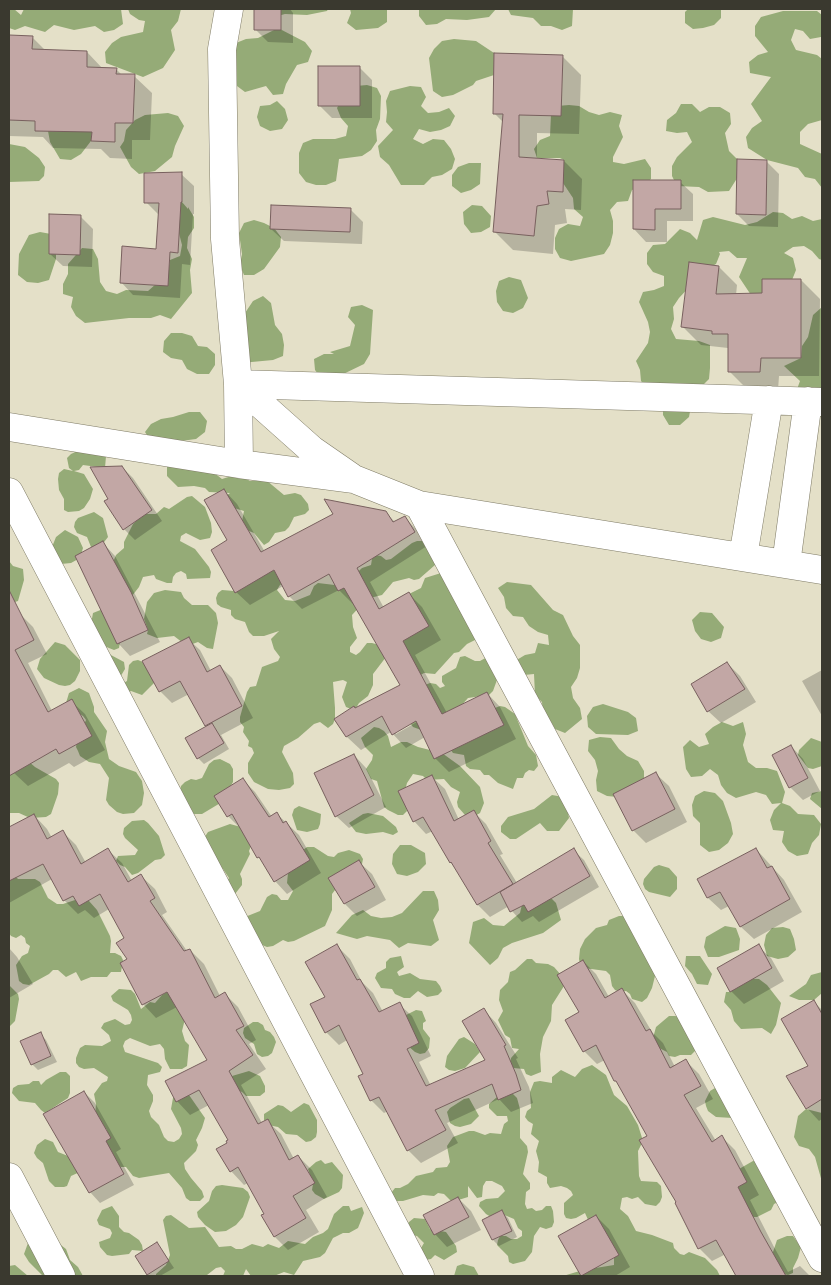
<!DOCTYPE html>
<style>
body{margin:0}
#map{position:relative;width:831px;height:1285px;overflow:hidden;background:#e4e0c8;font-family:"Archivo Narrow",sans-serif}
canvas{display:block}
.frame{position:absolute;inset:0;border:10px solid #3a392f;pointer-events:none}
</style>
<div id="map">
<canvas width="831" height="1285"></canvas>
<div class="frame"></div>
</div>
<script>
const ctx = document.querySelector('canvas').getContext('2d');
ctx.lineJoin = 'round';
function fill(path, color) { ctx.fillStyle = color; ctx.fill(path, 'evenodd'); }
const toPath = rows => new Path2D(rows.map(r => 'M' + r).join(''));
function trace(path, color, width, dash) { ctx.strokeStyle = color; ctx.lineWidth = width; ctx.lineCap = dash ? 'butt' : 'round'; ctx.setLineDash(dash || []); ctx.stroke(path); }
fill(toPath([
 [9,9,14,9,21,15,24,9,121,9,123,24,114,30,104,32,95,26,74,30,54,25,45,32,25,26,15,30,9,28],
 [128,9,181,9,178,21,171,30,175,50,163,68,143,77,106,63,105,52,112,43,121,37,143,32,145,21,139,20,130,14],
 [264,9,328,9,327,11,307,15,285,14,274,17,264,14],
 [350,9,387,9,387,22,378,28,356,30,347,23,351,13],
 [419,9,496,9,489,17,467,20,446,19,437,24,426,25,419,16],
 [508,9,573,9,572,26,562,30,551,26,541,26,533,18,511,15],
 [688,9,721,9,721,18,714,25,703,28,693,29,685,23,685,12],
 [783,11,817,11,822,15,821,37,810,39,803,31,795,29,791,40,796,50,817,55,822,59,822,120,808,124,800,132,800,144,822,154,822,188,815,179,805,177,798,168,767,160,748,148,746,137,752,128,762,121,751,104,771,77,750,73,749,62,758,55,768,52,755,36,755,26,761,17],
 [278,28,305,42,312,51,308,62,297,65,286,84,283,94,273,95,266,86,245,92,237,86,236,43,246,39,258,38],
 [454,39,476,41,494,53,501,63,497,74,476,81,473,85,453,95,442,97,433,91,429,58,434,49,442,41],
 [367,85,377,88,381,96,380,119,376,130,377,141,371,150,362,156,339,159,336,181,326,185,316,185,306,182,299,173,299,153,303,143,313,139,335,139,346,136,348,126,341,118,337,108,342,99,356,86],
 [410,86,421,87,426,97,421,106,428,113,439,112,449,108,455,116,450,126,441,130,430,132,419,129,413,139,423,144,433,139,444,140,451,149,455,159,452,169,442,175,432,177,424,185,401,185,389,165,380,157,378,146,393,130,386,122,387,112,386,101,390,91],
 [277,101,285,109,288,120,282,129,270,131,260,126,257,117,260,106,270,105],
 [681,104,692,104,700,112,709,107,720,107,730,113,731,124,725,133,729,151,737,159,741,172,729,191,708,192,699,187,677,186,672,176,672,166,677,157,692,142,687,132,677,133,666,131,667,120,676,113],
 [569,105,579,106,589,112,599,115,610,112,622,115,619,126,623,137,613,157,613,162,624,164,645,159,651,168,651,179,642,187,632,190,628,201,617,202,610,210,613,221,613,233,610,245,604,254,571,261,560,258,555,249,555,238,559,229,568,224,580,226,583,217,574,209,573,198,561,180,564,170,564,160,560,158,537,158,534,149,540,140,550,136,551,114,557,106],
 [168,113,178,116,184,126,175,146,172,157,155,171,139,174,131,167,120,147,124,141,126,130,135,120,145,115],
 [93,130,91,141,81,154,71,160,60,159,50,142,48,131],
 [9,144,25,147,39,158,45,167,44,176,39,181,9,182],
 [469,163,481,163,480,184,471,190,461,193,452,186,452,175,458,167],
 [171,202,182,202,188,209,188,207,194,217,194,228,188,237,187,248,192,259,190,270,192,293,171,319,160,315,151,318,129,318,85,323,76,316,71,307,73,297,63,294,63,284,68,274,68,264,82,248,93,249,98,259,100,282,106,291,117,294,126,290,148,291,156,284,166,281,170,260,180,256,182,245],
 [472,205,482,206,491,216,490,227,481,232,471,233,464,224,463,212],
 [773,212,783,213,792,219,802,216,813,221,822,219,822,260,819,259,812,251,804,246,793,247,784,253,793,258,796,270,792,280,762,294,751,295,739,277,747,258,737,258,729,251,719,252,720,254,716,264,706,269,679,298,673,307,674,319,671,329,676,339,699,341,710,345,710,368,709,379,693,395,689,417,680,425,669,425,663,415,663,405,641,381,640,370,636,361,648,343,650,332,648,322,639,302,643,292,654,290,664,286,664,276,653,272,647,264,647,253,653,245,665,244,680,229,690,233,697,240,703,220,713,217,745,225,757,222],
 [254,220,264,223,274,228,281,237,280,247,264,269,254,275,244,275,240,265,242,254,239,233,244,223],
 [40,232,51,234,56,244,56,259,49,280,38,283,27,282,18,275,19,254,29,235],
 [509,277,521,280,528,298,523,308,513,313,503,311,497,302,496,291,499,281],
 [263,296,271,303,275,325,282,334,284,345,283,356,273,360,241,363,241,319,253,301],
 [362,305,373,310,370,354,364,364,333,379,321,378,315,370,314,359,324,354,334,354,330,352,350,346,355,325,348,317,351,307],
 [822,307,822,405,796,392,800,381,784,366,801,358,802,346,808,337,813,315],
 [171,333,182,333,192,336,198,346,207,347,215,354,215,365,209,374,197,374,187,369,182,360,171,358,163,352,164,341],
 [189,412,200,412,207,421,205,432,196,439,173,442,151,441,145,432,151,424,161,419,173,417],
 [82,449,106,456,105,468,83,465,79,470,74,471,84,474,93,489,90,499,84,508,79,511,68,512,64,510,64,499,59,490,58,479,59,473,64,469,73,471,69,468,67,458,71,454],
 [167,465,204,465,222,479,238,474,250,481,266,480,284,495,295,493,301,495,308,504,309,510,305,514,294,517,289,527,285,531,275,533,269,542,264,545,254,533,249,531,242,521,244,511,234,508,226,496,230,493,209,492,205,488,194,486,178,487,167,476],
 [192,496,205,507,211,523,212,532,210,538,200,540,186,533,181,536,180,541,195,549,209,567,211,572,210,578,187,579,186,574,181,571,176,573,173,577,172,583,167,583,156,579,154,575,143,577,139,587,132,596,108,574,116,555,124,548,124,542,133,524,141,516,146,514,156,514,164,507,169,509,187,497],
 [94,512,103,518,108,537,101,546,96,548,91,547,87,537,77,533,74,527,75,522,78,518],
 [65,530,78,537,83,548,80,558,71,563,61,564,52,547,56,537],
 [417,541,428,541,436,559,435,565,419,579,414,580,409,578,393,582,382,595,370,598,365,601,352,615,353,627,357,638,350,647,350,652,356,655,360,652,367,643,372,643,383,646,386,657,373,674,373,685,368,696,359,703,356,708,351,709,346,707,342,697,347,682,343,680,333,682,335,708,335,719,333,724,328,728,320,722,314,724,298,738,284,746,282,752,293,773,294,784,290,788,279,790,268,789,254,782,248,773,248,763,254,753,252,748,248,746,249,741,243,732,244,727,240,722,240,717,247,692,250,687,256,686,262,667,278,661,280,657,274,649,271,639,279,631,264,636,253,636,249,632,245,622,235,619,231,615,231,610,221,607,217,604,216,598,218,593,222,590,234,591,237,587,269,571,281,570,285,582,280,585,277,590,285,600,295,601,310,595,314,586,318,583,343,586,362,568,371,565,372,559,375,555,381,556,386,560,391,559,412,543],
 [9,561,13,566,23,569,24,580,18,601,9,604],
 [441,573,477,639,467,644,459,652,454,653,435,674,424,673,419,676,390,653,407,595,421,588,425,578],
 [507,582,531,585,553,610,563,615,573,636,580,645,580,668,577,678,571,687,573,698,580,708,582,719,565,733,555,729,550,720,543,713,542,702,535,695,534,674,524,675,515,661,525,655,535,653,538,643,549,645,548,635,538,632,529,626,523,617,513,616,506,608,504,597,498,588],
 [165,590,181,592,184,598,192,605,208,605,216,613,218,623,213,649,207,648,198,642,187,646,174,636,157,638,147,634,148,630,144,619,147,602,154,593],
 [103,609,120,642,119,648,114,650,99,644,91,624,93,613],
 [700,612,712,613,724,627,721,638,711,642,701,639,695,631,692,620],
 [55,642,65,645,80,660,80,671,75,681,70,685,65,686,59,685,44,678,37,669,40,659],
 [109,654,124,662,125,669,119,679],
 [465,656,475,661,480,661,489,656,502,666,493,691,489,695,468,698,460,707,424,731,413,727,410,723,425,685,430,683,436,684,440,688,445,686,442,682,442,676,456,668,460,657],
 [138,660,145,663,154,678,154,683,142,695,131,691,121,697,122,684,127,681,129,665,133,661],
 [79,688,89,693,94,707,94,712,107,731,105,742,109,759,119,766,136,772,142,781,144,793,142,805,134,813,123,814,117,812,109,805,106,800,109,778,100,764,89,762,80,756,78,751,76,747,77,741,86,720,83,716,73,710,66,703,69,693],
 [603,704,628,712,636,718,638,731,628,735,596,734,588,727,587,716,593,707],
 [500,706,505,707,515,714,528,746,536,755,538,766,534,771,529,770,525,773,523,778,517,778,513,789,498,783,489,775,484,775,480,770,470,769,466,766,464,755,453,753,450,749,495,708],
 [722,722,733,726,743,722,746,734,743,745,748,762,756,768,767,768,777,771,785,792,782,803,790,806,798,814,814,815,821,824,819,835,812,843,808,854,797,856,788,851,782,842,784,831,773,830,770,820,774,810,781,803,772,804,766,795,756,792,736,798,727,793,721,785,718,775,710,769,702,776,691,777,686,769,683,747,690,740,699,747,709,744,705,734,713,727],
 [374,727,379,728,384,731,388,736,391,747,401,742,407,742,418,747,442,753,460,766,480,787,484,803,480,813,475,816,465,815,458,807,457,802,460,792,451,787,444,779,427,780,423,776,413,774,407,783,404,794,407,811,403,815,398,815,388,810,384,807,377,781,371,779,366,769,372,760,373,755,365,747,361,738],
 [600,737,611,738,619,749,627,756,638,761,644,771,644,782,618,797,607,796,597,791,596,780,598,771,595,760,588,751,589,740],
 [811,738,822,742,822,766,813,769,808,768,798,755,799,750],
 [220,759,230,764,233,769,233,782,222,802,202,814,192,814,180,792,181,786,185,782,191,779,196,780,202,778,209,764,214,760],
 [27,760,35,767,56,779,59,783,58,794,51,814,46,817,30,818,19,813,9,813,9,765,12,766],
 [704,791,715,793,723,801,731,823,733,834,728,843,719,850,709,852,700,845,700,823,693,816,692,805,695,796],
 [822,791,822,809,810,799,812,793],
 [552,795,563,797,567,807,569,818,559,831,547,831,540,823,516,839,510,839,501,832,501,826,508,817,534,809],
 [299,806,321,814,320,824,318,829,307,832,297,830,292,815,294,809],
 [368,813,383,816,396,827,398,832,393,835,383,832,366,834,356,832,349,823,363,814],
 [144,820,148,823,159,836,165,855,161,859,155,860,138,873,132,875,125,867,120,865,116,861,118,856,135,855,138,850,125,838,123,834,124,828,132,821],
 [230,824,241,827,251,846,249,851,250,854,240,874,242,879,242,885,235,894,226,883,229,878,223,869,218,868,202,841,208,832],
 [400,845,411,845,425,853,426,864,418,872,407,876,397,874,392,864,393,854],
 [307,847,314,847,328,856,334,857,338,853,349,850,360,854,363,859,362,864,338,878,335,890,332,894,332,910,325,926,294,941,288,942,283,940,273,946,267,947,262,945,240,919,260,911,267,897,272,894,277,895,281,900,288,900,293,891,287,883,288,873,303,850],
 [659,865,669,868,677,877,677,889,670,897,649,892,645,889,643,884,644,879,654,867],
 [9,868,13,869,14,875,18,879,35,879,40,882,48,898,57,904,63,904,78,899,89,901,97,910,110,936,111,941,110,953,115,953,121,956,123,960,121,972,111,972,107,977,91,977,81,981,76,972,66,977,58,970,53,970,49,974,29,985,23,984,19,981,16,965,22,956,28,953,30,946,26,943,25,938,21,935,16,938,11,936,9,933],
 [423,891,434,891,438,900,439,910,433,920,439,940,431,946,408,943,399,948,390,940,367,936,357,939,336,933,352,915,363,910,371,916,381,918,392,917,402,913],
 [539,894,552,899,556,903,561,920,543,933,512,943,503,948,498,958,490,965,469,943,473,922,484,918,493,925,504,926,520,913,523,900],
 [619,916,625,916,656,972,652,988,647,998,642,1002,632,999,630,994,626,991,620,992,615,990,612,986,610,975,606,971,584,968,580,964,579,959,580,949,585,939,596,928,607,925,609,920],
 [725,926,736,928,740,939,739,950,719,957,708,957,704,947,706,937],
 [783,927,790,929,794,939,796,950,788,957,778,959,767,956,764,945,766,935,772,928],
 [401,956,404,967,397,972,399,976,410,973,420,979,436,981,440,986,442,991,438,995,427,997,418,991,410,998,404,998,395,994,392,989,381,988,375,978,377,973,386,968,386,962,390,958],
 [686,956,700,956,712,974,708,985,697,984,692,974,685,966],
 [527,959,532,959,536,963,548,964,554,967,561,975,564,986,552,1005,551,1021,543,1037,540,1054,541,1072,531,1076,526,1074,524,1069,513,1068,510,1064,511,1058,519,1049,512,1048,510,1038,505,1035,498,1020,503,1011,499,1000,500,990,508,982,510,972,515,970],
 [822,972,822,993,814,1000,799,1000,789,996,806,984,811,975],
 [736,978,759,979,767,985,781,1003,776,1025,771,1034,762,1028,741,1029,734,1021,731,1010,724,1002,726,992,730,992,730,987],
 [9,985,18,994,19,999,15,1021,9,1027],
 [119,989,131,990,135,994,141,1009,150,1002,155,1003,162,995,172,989,186,1015,182,1031,185,1041,189,1045,187,1066,182,1069,170,1069,165,1059,164,1049,160,1044,150,1046,130,1038,125,1041,123,1046,125,1052,158,1063,162,1067,160,1072,148,1075,147,1085,153,1095,153,1101,149,1111,151,1117,159,1125,164,1137,168,1141,174,1142,179,1139,182,1134,181,1128,171,1109,173,1098,178,1095,189,1095,205,1118,202,1128,196,1140,198,1145,196,1151,184,1163,185,1169,191,1178,202,1191,204,1197,200,1201,190,1201,186,1198,182,1188,169,1173,139,1178,133,1176,126,1167,121,1167,111,1163,102,1156,107,1130,95,1115,96,1104,94,1094,102,1083,107,1081,108,1077,94,1068,84,1069,79,1067,76,1063,76,1058,80,1048,85,1045,102,1046,111,1041,109,1035,101,1028,104,1023,115,1019,125,1025,130,1024,132,1020,131,1015,128,1010,113,1001,111,996],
 [416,1010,422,1011,426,1021,423,1023,423,1029,430,1038,429,1048,425,1053,420,1054,415,1052,407,1045,405,1020,406,1015],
 [669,1016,675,1016,686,1018,697,1041,695,1051,691,1055,680,1055,675,1057,669,1056,667,1052,657,1047,653,1038,656,1027],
 [253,1022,258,1022,263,1025,265,1030,270,1032,274,1037,276,1042,272,1053,268,1056,262,1057,257,1054,254,1044,245,1038,243,1033,244,1028],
 [464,1037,475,1044,480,1052,465,1068,455,1071,449,1070,445,1067,447,1056,459,1039],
 [592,1065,606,1075,614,1095,627,1106,638,1125,643,1141,638,1151,639,1176,641,1181,657,1182,661,1186,662,1197,660,1202,656,1206,645,1204,638,1197,632,1199,627,1197,622,1198,620,1209,628,1216,636,1231,652,1235,673,1243,674,1248,680,1254,684,1255,689,1252,705,1258,717,1270,720,1276,563,1276,583,1270,614,1265,614,1254,599,1231,600,1221,589,1222,585,1213,576,1218,571,1219,566,1218,564,1214,564,1203,573,1195,571,1191,567,1188,561,1186,550,1188,547,1183,547,1177,538,1172,539,1162,536,1151,539,1141,531,1134,533,1124,528,1121,525,1117,527,1111,531,1108,530,1092,534,1082,540,1081,552,1083,552,1077,561,1070,575,1077,582,1069],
 [249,1071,260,1076,265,1086,265,1092,260,1096,246,1096,242,1092,237,1090,228,1080,232,1076],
 [60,1072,66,1072,70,1076,70,1093,68,1098,45,1113,41,1110,35,1103,19,1101,12,1093,13,1088,18,1085,29,1084,33,1081,39,1081,41,1085,46,1080],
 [721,1087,733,1118,716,1117,708,1111,706,1106,705,1101,710,1091,715,1088],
 [508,1093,513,1094,517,1098,520,1109,520,1138,527,1146,528,1152,523,1174,530,1183,530,1189,526,1192,525,1204,527,1209,532,1208,536,1211,542,1210,546,1206,551,1206,553,1211,554,1222,552,1227,546,1229,540,1227,534,1236,532,1252,525,1261,513,1264,509,1262,508,1256,497,1245,498,1240,500,1236,506,1236,511,1239,517,1239,522,1236,522,1231,518,1228,514,1219,502,1214,491,1217,486,1214,479,1206,480,1202,486,1199,498,1198,505,1191,502,1186,492,1181,486,1181,483,1186,482,1197,477,1198,468,1186,468,1197,452,1202,444,1194,438,1193,434,1196,423,1195,403,1201,397,1201,393,1197,391,1193,395,1188,400,1188,408,1184,416,1176,433,1172,436,1168,447,1167,450,1162,447,1146,453,1137,469,1131,474,1131,485,1135,490,1133,501,1134,504,1124,508,1121,507,1116,497,1116,489,1108,489,1104,497,1097],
 [469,1098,479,1116,471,1124,460,1127,455,1126,450,1123,447,1112,450,1108,464,1099],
 [304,1103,309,1105,317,1120,317,1132,316,1137,311,1141,306,1142,297,1135,286,1134,278,1127,268,1125,264,1120,264,1114,278,1105,283,1106,291,1112],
 [806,1109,822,1113,822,1182,815,1157,809,1149,799,1146,794,1137,798,1116],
 [45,1139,53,1142,58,1152,68,1156,82,1171,71,1176,67,1186,64,1187,55,1187,49,1181,43,1163,37,1158,34,1153,37,1145],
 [321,1160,325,1164,332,1162,343,1175,342,1188,339,1192,324,1199,315,1194,312,1190,313,1184,308,1169,316,1162],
 [753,1161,759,1161,784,1199,774,1204,771,1210,757,1217,752,1217,730,1190,739,1169],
 [222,1185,243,1188,248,1192,250,1197,243,1217,236,1225,226,1231,215,1232,205,1225,198,1217,197,1212,209,1201,212,1191,216,1186],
 [112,1206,119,1216,119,1227,124,1232,129,1233,139,1240,142,1245,143,1251,132,1250,129,1254,112,1256,107,1255,100,1247,99,1242,110,1238,112,1233,110,1229,99,1225,97,1220,102,1210],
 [343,1206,349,1206,351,1211,362,1207,364,1213,358,1228,349,1233,343,1233,333,1238,325,1253,320,1257,303,1261,294,1275,284,1272,274,1276,251,1276,246,1269,243,1276,223,1276,225,1271,221,1267,216,1268,207,1275,156,1276,156,1274,166,1265,170,1255,163,1220,166,1216,171,1215,189,1228,205,1227,219,1247,231,1246,236,1249,242,1249,252,1244,263,1247,268,1244,279,1248,288,1241,305,1244,313,1237,323,1233,328,1229,334,1214],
 [414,1218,425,1219,430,1229,446,1232,456,1246,457,1252,444,1260,435,1255,431,1259,425,1260,418,1253,424,1243,417,1236,411,1235,406,1227,409,1222],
 [34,1235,57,1242,66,1249,70,1260,78,1267,83,1276,43,1276,29,1262,24,1254,28,1243],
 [787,1236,793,1236,801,1247,798,1258,793,1268,793,1273,788,1275,777,1273,772,1255,777,1240],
 [463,1264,474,1267,479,1276,454,1276,457,1266],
 [15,1265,28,1276,9,1276,9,1266]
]), '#95ab77');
fill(toPath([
 [255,9,290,9,293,13,293,43,268,42,255,29],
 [9,37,32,37,46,51,87,52,103,69,116,69,122,75,134,76,152,93,150,140,132,140,132,159,110,158,101,149,53,148,43,137,9,136],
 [562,56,581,75,579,134,537,133,537,160,564,161,582,179,581,210,565,209,567,223,555,225,553,254,513,250,494,231,504,123,494,113],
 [359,67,372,80,372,118,332,118,320,106],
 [767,162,779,174,778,227,749,226,737,214],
 [181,174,194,186,194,214,193,214,190,265,182,264,180,298,133,295,121,282,157,250,159,215,146,202],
 [680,182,693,194,693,221,667,221,667,242,646,242,634,229],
 [350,209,363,222,362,244,284,241,271,229],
 [80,216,93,229,92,267,63,266,50,254],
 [719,267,737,285,736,295,763,294,801,280,820,299,819,376,779,376,778,390,748,390,729,371,730,350,728,348,701,345,682,326],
 [122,467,133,478,162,521,135,540,124,529,110,499],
 [224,490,237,504,265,552,385,512,395,522,405,518,418,531,427,546,370,582,384,608,409,594,422,607,441,640,415,655,447,713,487,693,500,707,516,739,449,772,435,758,425,737,406,748,391,732,361,750,347,737,336,719,402,685,354,603,353,604,339,590,302,609,289,596,283,586,250,605,236,592,229,541],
 [420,717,422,719,396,734,396,731],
 [103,543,115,556,160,642,130,656,118,643],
 [19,613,33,627,47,654,28,663,52,711,71,701,85,714,105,750,74,767,69,763,28,786,14,773,9,764,9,618],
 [188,639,200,650,211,671,220,666,232,678,253,718,221,735,229,749,204,764,198,758,207,727,189,694,172,703,160,691],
 [727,663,740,676,756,702,721,723,708,711],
 [822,670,822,716,802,681],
 [791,746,803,759,820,791,803,800,790,787,773,756],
 [354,755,366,768,386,807,349,828,336,816],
 [656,774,669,786,687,822,646,843,633,830],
 [432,777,445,789,459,820,474,812,486,824,503,854,500,855,517,883,573,850,584,860,599,887,539,922,533,916,522,922,512,911,509,906,490,917,478,905,456,868,451,863,433,831,426,834,414,821],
 [242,779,255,792,272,817,277,814,299,835,321,873,287,894,275,881,241,829,228,816,216,797],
 [34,815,47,829,52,838,63,832,76,845,86,863,108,850,122,863,132,881,141,876,155,889,167,912,162,915,187,951,190,950,204,964,220,996,225,994,238,1007,256,1040,249,1044,266,1069,241,1085,262,1123,267,1121,281,1134,294,1159,298,1156,312,1170,327,1197,306,1210,319,1232,288,1250,275,1237,265,1214,248,1183,244,1185,231,1171,218,1150,229,1143,229,1140,209,1105,190,1115,177,1101,208,1060,177,1007,156,1018,143,1004,128,960,125,939,109,909,94,918,85,910,78,914,64,900,52,879,9,903,9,829],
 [756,849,784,880,802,912,754,939,741,927,729,906,721,910,708,898,699,880],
 [359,862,372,874,386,900,357,916,345,904],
 [337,946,350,959,362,982,373,993,383,1012,399,1004,412,1016,431,1056,419,1062,431,1086,487,1061,484,1010,496,1023,518,1058,516,1059,529,1087,533,1103,511,1112,499,1099,447,1123,458,1143,421,1163,408,1150,388,1111,384,1113,371,1100,360,1077,364,1075,347,1040,339,1045,326,1032,327,997],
 [758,946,771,958,784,981,744,1004,731,991],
 [9,948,17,957,33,984,9,998],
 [583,961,596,974,609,997,622,990,635,1003,652,1032,663,1043,675,1067,686,1061,699,1074,713,1099,696,1108,716,1141,722,1137,735,1150,759,1195,750,1200,774,1247,788,1272,800,1266,810,1276,738,1276,726,1254,712,1261,699,1248,649,1136,620,1085,616,1081,605,1060,597,1064,584,1051,580,1013],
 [814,1002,822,1010,822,1119,819,1121,807,1108],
 [40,1034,46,1040,57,1062,38,1070,32,1064],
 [84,1092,95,1103,121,1149,116,1152,134,1185,100,1203,90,1192],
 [458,1198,471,1211,481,1230,447,1247,435,1234],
 [502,1212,508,1218,517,1237,499,1246,493,1240,484,1220],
 [596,1216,609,1229,630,1267,615,1276,582,1275],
 [156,1244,162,1250,174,1268,160,1276,150,1276,148,1274]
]), '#0003');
const building = toPath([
 [254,9,281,9,281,30,254,30,254,9],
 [9,35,33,36,32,49,87,51,87,67,117,68,116,74,135,74,133,123,115,123,115,142,91,141,92,132,35,131,35,121,9,120,9,35],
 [494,53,563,55,561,116,519,115,519,157,564,160,563,192,547,191,549,204,537,206,534,236,493,232,503,114,493,114,494,53],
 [318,66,360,66,360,106,318,106,318,66],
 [737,159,767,160,766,215,736,214,737,159],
 [182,172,182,202,181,202,178,253,170,252,168,286,120,283,122,246,156,249,159,203,144,203,144,173,182,172],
 [633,180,681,180,681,209,655,209,655,230,633,229,633,180],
 [271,205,351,208,350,232,270,229,271,205],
 [49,214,81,215,80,255,49,254,49,214],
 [689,262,719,266,716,294,762,293,762,279,801,279,801,358,761,358,760,372,728,372,728,334,712,334,712,331,681,327,689,262],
 [122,466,152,510,123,530,104,501,108,499,90,467,122,466],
 [224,489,261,552,333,514,324,499,386,511,393,522,405,516,415,532,357,568,379,609,409,592,429,626,403,641,442,714,487,692,504,725,434,759,416,721,392,735,382,716,346,737,334,719,354,706,355,708,400,685,344,588,338,591,329,574,288,597,274,570,235,593,211,550,227,540,204,500,224,489],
 [103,541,131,592,148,630,117,644,75,556,103,541],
 [9,590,34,640,15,650,48,712,72,699,92,736,59,754,56,749,9,776,9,590],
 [189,637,207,672,220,665,242,706,205,726,180,681,159,692,142,661,189,637],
 [727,662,745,689,707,712,691,684,727,662],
 [212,723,224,743,197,759,185,738,212,723],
 [791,745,808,778,789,788,772,755,791,745],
 [354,754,374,795,335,817,314,773,354,754],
 [656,772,675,809,632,831,613,794,656,772],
 [432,775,454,821,474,810,491,841,488,843,513,884,477,905,451,862,450,863,423,817,413,822,398,791,432,775],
 [243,778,269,817,277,812,283,823,286,821,310,860,274,882,259,857,257,858,232,814,227,817,214,796,243,778],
 [34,814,47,839,63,830,81,864,108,848,128,882,141,874,155,898,150,901,184,951,190,949,215,998,225,992,244,1026,236,1030,253,1055,229,1071,258,1124,268,1119,289,1160,298,1155,315,1183,293,1196,306,1218,274,1237,261,1215,264,1214,238,1167,230,1172,216,1149,227,1143,226,1141,228,1140,199,1090,176,1102,165,1081,207,1060,167,992,142,1005,120,963,127,959,116,943,124,938,100,894,79,906,73,896,63,901,43,864,9,881,9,827,34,814],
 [574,848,590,876,528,912,524,905,510,912,500,892,574,848],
 [756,848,767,868,772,866,790,899,740,927,720,892,707,898,697,879,756,848],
 [359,860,375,887,344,904,328,878,359,860],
 [337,944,357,980,360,979,379,1012,400,1002,419,1043,407,1049,426,1086,485,1060,462,1021,484,1008,506,1045,504,1046,516,1074,521,1090,498,1100,492,1084,435,1110,446,1130,407,1151,379,1097,370,1101,358,1076,363,1074,339,1025,325,1033,310,1004,325,997,305,962,337,944],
 [759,944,772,968,730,992,717,968,759,944],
 [583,960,605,998,622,988,646,1031,650,1029,670,1068,686,1059,701,1086,684,1095,712,1142,722,1135,747,1182,738,1187,761,1232,786,1276,736,1276,716,1240,698,1249,675,1203,676,1202,639,1140,647,1136,616,1081,614,1081,596,1045,583,1052,565,1020,579,1012,557,975,583,960],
 [814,1000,822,1014,822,1099,806,1109,786,1076,808,1066,781,1019,814,1000],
 [41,1032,51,1056,31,1065,20,1041,41,1032],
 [84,1091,111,1138,106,1141,124,1174,89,1193,43,1114,84,1091],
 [458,1197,469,1217,434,1235,423,1215,458,1197],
 [502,1210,512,1231,492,1240,482,1220,502,1210],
 [596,1215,619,1255,581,1276,558,1236,596,1215],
 [157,1242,169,1261,147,1275,135,1256,157,1242]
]);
fill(building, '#c2a7a5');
trace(building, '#78605e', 1);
const minor = toPath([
 [229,9,222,49,225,239,238,384,239,464],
 [238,384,822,402],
 [238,384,312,450,351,477],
 [9,427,239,464,354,479,419,505,822,570],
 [9,492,420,1276],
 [419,505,822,1258],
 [743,557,769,400],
 [786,564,808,401],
 [9,1177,61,1276]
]);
trace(minor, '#7f7b66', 29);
trace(minor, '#fff', 28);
</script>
